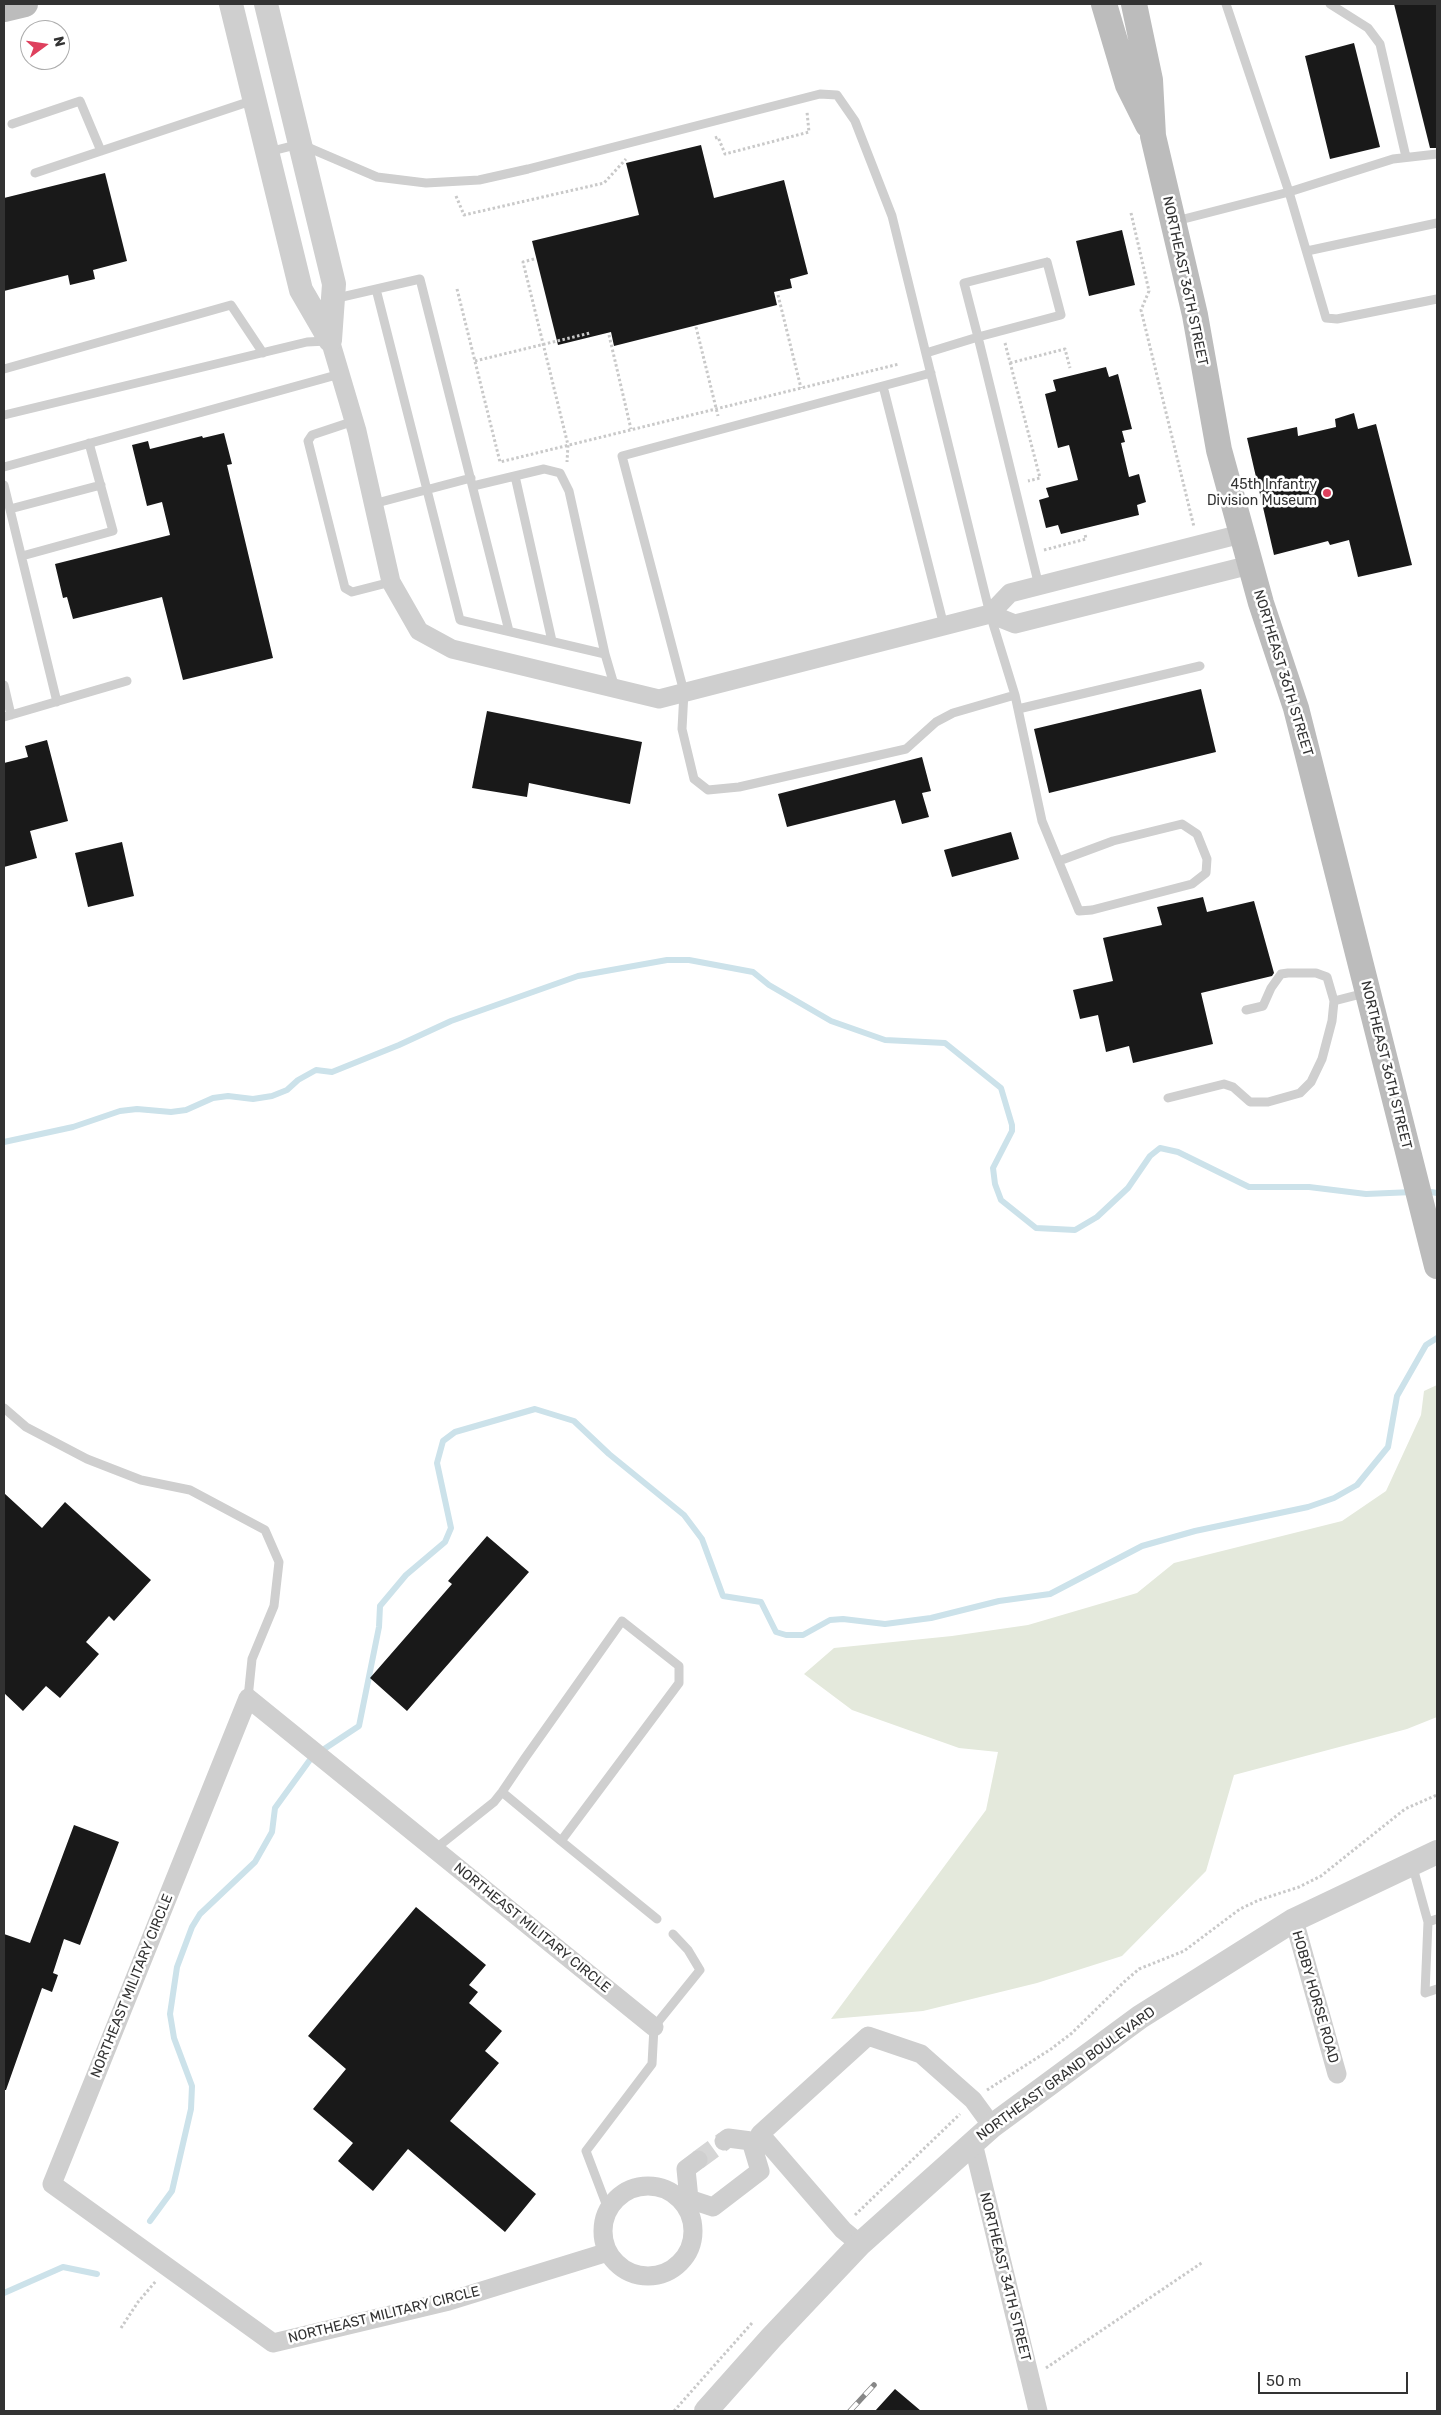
<!DOCTYPE html>
<style>
body{margin:0}
#map{position:relative;width:1441px;height:2415px;overflow:hidden;background:#fff;font-family:Rubik,sans-serif}
canvas{display:block}
.frame{position:absolute;inset:0;border:5px solid #323232;pointer-events:none}
.north{position:absolute;left:20px;top:20px;width:50px;height:50px;box-sizing:border-box;background:#fff;border:1px solid #adadad;border-radius:50%;rotate:76deg;font-size:14px;font-weight:700;line-height:20px;text-align:center;color:#323232}
.north::after{content:'';display:block;margin:auto;width:18px;height:22px;background:#de405d;clip-path:polygon(50% 0,100% 100%,50% 72%,0 100%)}
.scale{position:absolute;left:1258px;top:2372px;width:150px;height:22px;box-sizing:border-box;border:2px solid #323232;border-top:0;padding-left:6px;font-size:15px;line-height:18px;white-space:nowrap;color:#323232;-webkit-text-stroke:4px #fff;paint-order:stroke}
</style>
<div id="map">
<canvas width="1441" height="2415"></canvas>
<div class="frame"></div>
<div class="north">N</div>
<div class="scale">50 m</div>
</div>
<script>
const ctx = document.querySelector('canvas').getContext('2d');
ctx.lineJoin = 'round';
function fill(path, color) { ctx.fillStyle = color; ctx.fill(path, 'evenodd'); }
const toPath = rows => new Path2D(rows.map(r => 'M' + r).join(''));
function trace(path, color, width, dash) { ctx.strokeStyle = color; ctx.lineWidth = width; ctx.lineCap = dash ? 'butt' : 'round'; ctx.setLineDash(dash || []); ctx.stroke(path); }
function write(font, color, halo, rows, align = 'center') {
  ctx.font = font + ' Rubik,sans-serif'; ctx.lineWidth = 5; ctx.setLineDash([]); ctx.textBaseline = 'middle'; ctx.strokeStyle = halo; ctx.fillStyle = color; for (const [text, x, y, turn = 0] of rows) {
    ctx.save(); ctx.translate(x, y); ctx.rotate((+turn || 0) * Math.PI / 180); ctx.textAlign = isNaN(turn) ? turn : align; if (halo) ctx.strokeText(text, 0, 0); ctx.fillText(text, 0, 0); ctx.restore();
  }
}
fill(toPath([
 [1437,1385,1437,1717,1407,1729,1234,1775,1206,1871,1122,1956,1037,1983,923,2011,831,2019,986,1810,998,1752,959,1748,852,1710,804,1674,834,1648,952,1636,1028,1625,1137,1593,1174,1563,1342,1521,1386,1491,1421,1415,1424,1391]
]), '#e4e9dc');
trace(toPath([
 [4,1142,73,1127,120,1111,137,1109,171,1112,186,1110,213,1098,228,1096,253,1099,272,1096,287,1090,298,1080,316,1070,332,1072,399,1045,451,1021,578,976,667,960,689,960,753,972,769,985,831,1021,885,1040,945,1043,1001,1088,1012,1125,1012,1131,993,1168,995,1184,1001,1200,1036,1228,1075,1230,1097,1217,1128,1188,1150,1156,1160,1148,1178,1152,1249,1187,1309,1187,1366,1194,1413,1192],
 [1425,1191,1437,1193],
 [150,2221,172,2191,191,2109,192,2086,174,2038,170,2014,177,1967,192,1927,200,1914,255,1862,272,1832,275,1808,312,1757,359,1726,379,1627,380,1606,406,1575,445,1542,451,1528,437,1463,443,1441,455,1432,535,1409,574,1421,609,1454,684,1515,702,1539,723,1596,761,1602,776,1632,786,1635,803,1635,830,1620,843,1619,885,1624,931,1618,999,1601,1050,1594,1142,1546,1195,1531,1308,1507,1334,1498,1357,1485,1388,1447,1397,1396,1426,1345,1437,1338],
 [4,2293,63,2267,97,2274]
]), '#cce2ea', 6);
fill(toPath([
 [1394,4,1437,4,1437,148,1430,148],
 [1354,43,1380,147,1330,159,1305,56],
 [701,145,714,198,784,180,808,274,790,279,792,288,774,292,777,305,614,346,611,332,558,345,532,241,639,215,626,163],
 [105,173,127,261,93,270,95,279,70,285,68,275,4,291,4,198],
 [1122,230,1135,285,1089,296,1076,241],
 [1106,367,1109,377,1118,374,1132,429,1122,431,1125,442,1121,443,1129,477,1139,474,1146,502,1137,505,1139,515,1061,534,1058,525,1046,528,1039,500,1049,497,1046,488,1078,480,1069,445,1058,448,1045,394,1056,391,1053,380],
 [1354,413,1358,429,1376,424,1412,565,1358,577,1349,540,1330,545,1328,541,1274,555,1247,438,1297,427,1298,436,1336,427,1335,419],
 [224,433,232,464,227,465,273,658,183,680,162,597,73,619,67,597,63,598,55,564,170,535,162,502,147,506,132,445,148,441,150,449,202,436,203,438],
 [1201,689,1216,752,1049,793,1034,729],
 [487,711,642,742,630,804,529,783,527,797,472,788],
 [47,740,68,821,30,831,37,858,4,867,4,763,28,757,25,746],
 [922,757,931,791,922,793,929,817,902,824,895,800,787,827,778,794],
 [1011,832,1019,859,952,877,944,850],
 [122,842,134,896,88,907,75,853],
 [1203,897,1207,912,1254,901,1274,973,1272,976,1201,993,1213,1044,1133,1063,1129,1046,1106,1052,1098,1015,1080,1019,1073,990,1113,981,1103,938,1162,925,1157,907],
 [4,1493,42,1528,65,1502,151,1580,114,1621,109,1616,86,1642,99,1654,60,1698,46,1686,23,1711,4,1693],
 [487,1536,529,1572,407,1711,370,1678,452,1584,448,1581],
 [74,1825,119,1842,80,1945,64,1939,53,1973,58,1975,52,1992,42,1988,6,2090,4,2090,4,1934,30,1943],
 [416,1907,486,1965,469,1985,478,1992,469,2003,502,2031,485,2051,499,2063,450,2121,536,2194,505,2232,408,2149,373,2191,338,2161,353,2143,313,2109,346,2069,308,2036],
 [895,2389,921,2411,875,2411]
]), '#191919');
trace(toPath([
 [698,2160,724,2141]
]), '#d6d6d6', 19, [19, 9]);
trace(toPath([
 [715,138,718,137,725,154,809,132,807,112],
 [456,196,464,215,604,183,626,159],
 [1131,213,1149,291,1141,310,1194,527],
 [534,259,523,262,568,445,567,462],
 [457,289,500,462,899,364],
 [778,295,801,388],
 [696,327,718,416],
 [609,335,631,429],
 [1005,343,1040,478,1028,481],
 [475,361,590,333],
 [1010,363,1065,349,1070,368],
 [1044,550,1086,539,1085,534],
 [987,2090,1051,2049,1072,2033,1124,1982,1139,1969,1184,1951,1240,1909,1259,1900,1299,1887,1321,1876,1405,1809,1437,1795],
 [855,2215,960,2114],
 [121,2328,138,2302,156,2281],
 [1046,2368,1203,2262],
 [674,2411,752,2323]
]), '#c9c9c9', 3, [2.5, 2.5]);
trace(toPath([
 [1226,4,1289,192,1326,318,1337,319,1437,299],
 [1330,4,1368,28,1380,44,1406,157],
 [12,124,80,101,101,151],
 [268,152,300,144,377,177,426,183,479,180,528,169,820,94,837,95,855,121,892,216,990,614,1015,695,1042,821,1079,911,1092,910,1192,884,1206,873,1207,859,1197,834,1182,824,1113,841,1059,861],
 [35,173,254,100],
 [1176,221,1289,192,1393,159,1437,154],
 [1307,251,1437,223],
 [1047,262,1061,315,978,337,964,283,1047,262],
 [376,289,460,620,605,654,615,688],
 [333,299,420,279,509,631],
 [926,353,978,337,1039,586],
 [4,369,231,305,263,353],
 [931,373,622,456,684,692,682,729,694,779,708,790,739,787,906,749,936,722,953,713,1015,695],
 [883,386,944,626],
 [4,415,307,342,327,341],
 [354,421,312,435,308,441,345,588,352,592,391,582],
 [4,467,340,374],
 [515,476,552,641],
 [4,485,57,702],
 [473,486,544,469,560,473,569,491,605,654],
 [373,504,471,478],
 [10,509,101,485],
 [22,556,113,531,89,443],
 [4,685,11,715],
 [1018,709,1200,666],
 [4,717,127,681],
 [1246,1010,1263,1006,1271,988,1281,974,1288,973,1316,973,1327,977,1334,1001],
 [1168,1098,1224,1084,1233,1087,1250,1102,1268,1102,1300,1093,1311,1082,1322,1059,1332,1021,1334,1001,1365,993],
 [4,1408,26,1427,87,1459,141,1480,190,1490,265,1530,279,1562,274,1606,252,1659,248,1698],
 [561,1841,657,1919],
 [435,1849,494,1802,502,1792,525,1758,622,1621,679,1666,679,1683,561,1841,502,1792],
 [1412,1864,1428,1922,1425,1993,1437,1989],
 [1428,1922,1437,1919],
 [608,2209,586,2151,652,2064,654,2027,700,1970,688,1950,673,1934]
]), '#cfcfcf', 9);
trace(toPath([
 [330,340,357,431,391,582,419,631,452,649,659,699,990,614,1010,593,1241,534],
 [990,614,1015,624,1250,565],
 [1294,1920,1337,2074],
 [973,2143,1038,2411],
 [698,2160,686,2169,689,2199,713,2207,760,2171,751,2141,728,2138,724,2141],
 '603 2231a45 45 0 1 1 90 0a45 45 0 1 1-90 0Z',
 [860,2244,843,2230,760,2134,868,2036,921,2054,973,2100,992,2126],
 [608,2252,449,2301,273,2343,52,2184,248,1698,654,2027]
]), '#cfcfcf', 19);
trace(toPath([
 [231,4,301,290,330,340],
 [266,4,334,284,330,340],
 [706,2411,771,2338,860,2244,992,2126,1140,2017,1294,1920,1437,1852]
]), '#cfcfcf', 24);
trace(toPath([
 [1104,4,1128,85,1148,125],
 [1134,4,1150,80,1153,136,1195,315,1219,450,1261,603,1296,708,1437,1266],
 [4,9,25,4]
]), '#bcbcbc', 26);
const rail = toPath([
 [850,2411,874,2385]
]);
trace(rail, '#878787', 5.5);
trace(rail, '#fff', 4, [11]);
for (const [x, y, r, color] of [
 [1327,493,5,"#de405d"]
]) { const dot = new Path2D(); dot.arc(x, y, r, 0, 2 * Math.PI); ctx.fillStyle = color; ctx.fill(dot); trace(dot, '#fff', 2); }
write('14px', '#323232', '#fff', [
 ["NORTHEAST 36TH STREET",1185,281,78],
 ["NORTHEAST 36TH STREET",1283,673,73],
 ["NORTHEAST 36TH STREET",1386,1065,76],
 ["NORTHEAST MILITARY CIRCLE",532,1928,39],
 ["NORTHEAST MILITARY CIRCLE",132,1986,-68],
 ["HOBBY HORSE ROAD",1315,1997,74],
 ["NORTHEAST GRAND BOULEVARD",1066,2074,-36],
 ["NORTHEAST 34TH STREET",1005,2277,76],
 ["NORTHEAST MILITARY CIRCLE",384,2315,-14]
]);
write('14px', '#323232', '#fff', [
 ["45th Infantry",1317,485],
 ["Division Museum",1317,501]
], 'right');
</script>
